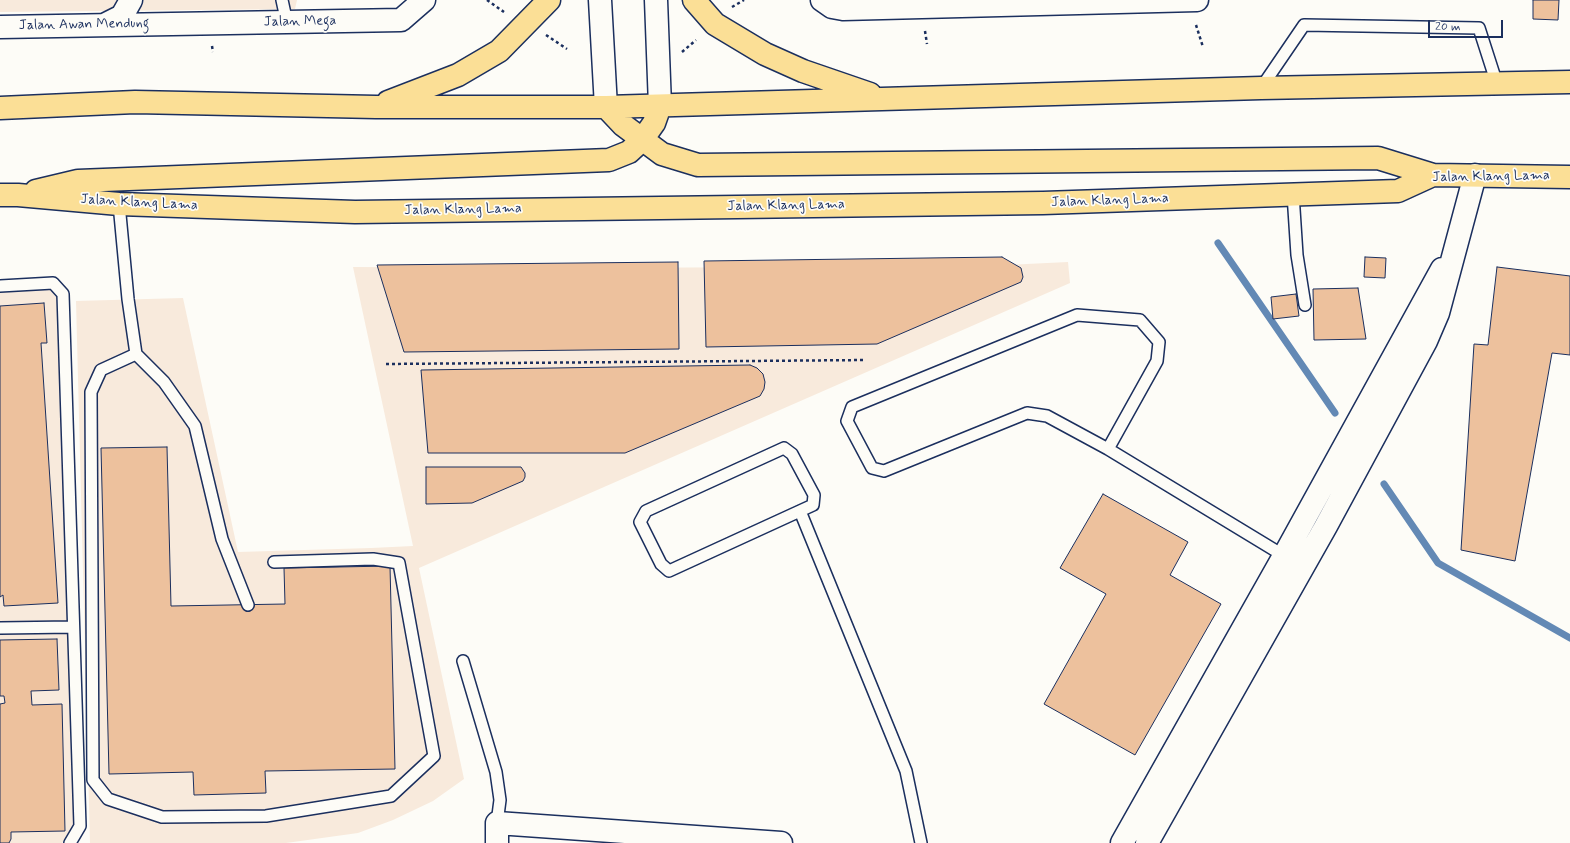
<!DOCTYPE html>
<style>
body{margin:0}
#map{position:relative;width:1570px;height:843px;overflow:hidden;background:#fdfcf7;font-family:Mynerve,sans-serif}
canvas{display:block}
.scale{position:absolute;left:1428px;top:20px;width:75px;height:18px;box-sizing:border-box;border:2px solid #1b2f5e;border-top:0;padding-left:5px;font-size:12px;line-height:14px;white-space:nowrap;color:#1b2f5e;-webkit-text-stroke:3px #fdfcf7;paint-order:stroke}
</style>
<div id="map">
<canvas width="1570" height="843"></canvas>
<div class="scale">20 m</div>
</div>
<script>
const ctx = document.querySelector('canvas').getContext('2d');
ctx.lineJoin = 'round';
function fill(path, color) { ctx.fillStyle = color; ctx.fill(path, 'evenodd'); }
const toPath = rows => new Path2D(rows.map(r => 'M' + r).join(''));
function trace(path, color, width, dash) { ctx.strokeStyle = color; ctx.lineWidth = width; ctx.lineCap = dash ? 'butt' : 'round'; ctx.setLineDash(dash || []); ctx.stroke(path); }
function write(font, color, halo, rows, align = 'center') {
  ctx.font = font + ' Mynerve,sans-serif'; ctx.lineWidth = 3.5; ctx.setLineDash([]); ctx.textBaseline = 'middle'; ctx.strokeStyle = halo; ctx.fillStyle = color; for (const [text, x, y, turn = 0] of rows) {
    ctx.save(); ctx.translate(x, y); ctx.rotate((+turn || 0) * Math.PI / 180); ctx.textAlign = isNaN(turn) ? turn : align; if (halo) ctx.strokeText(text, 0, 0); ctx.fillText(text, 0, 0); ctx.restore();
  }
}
fill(toPath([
 [0,0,297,0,295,9,0,12],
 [1068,262,1070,283,419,568,464,779,433,801,393,820,358,833,286,843,90,843,76,301,183,298,238,552,371,548,413,546,353,267,586,268,985,266],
 [49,289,57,298,74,825,62,843,0,843,0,290]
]), '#f8eadc');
trace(toPath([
 [1218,243,1335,413],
 [1384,484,1438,563,1570,638]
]), '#6389b5', 7);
const building = toPath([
 [1533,0,1559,0,1558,20,1533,19,1533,0],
 [1002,257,1021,268,1023,277,1021,282,877,344,706,347,704,261,1002,257],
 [1365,257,1386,258,1385,278,1364,277,1365,257],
 [678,262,679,349,404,352,377,265,678,262],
 [1497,267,1570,276,1570,355,1552,353,1515,561,1461,550,1474,344,1488,345,1497,267],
 [1358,288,1366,339,1314,340,1313,289,1358,288],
 [1296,294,1299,316,1273,319,1271,297,1296,294],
 [44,303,47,343,41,343,58,603,4,606,3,595,0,597,0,306,44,303],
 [750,365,757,368,763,374,765,382,764,389,760,396,625,453,428,453,421,370,750,365],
 [167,447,171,606,285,604,284,568,390,566,395,769,265,771,266,793,194,795,193,772,109,774,101,448,167,447],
 [426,467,521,467,525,473,525,477,523,481,472,503,426,504,426,467],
 [1103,494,1188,542,1170,575,1221,604,1135,755,1044,704,1106,594,1060,568,1103,494],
 [57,639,59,690,31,691,32,705,62,704,65,831,11,832,11,839,9,843,0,843,0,704,5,703,4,696,0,696,0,640,57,639]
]);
fill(building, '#edc19d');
trace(building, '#1b2f5e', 1);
const lane = toPath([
 [282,0,287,23],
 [1261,88,1304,25,1479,28,1497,84],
 [1293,194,1297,255,1305,305],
 [119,204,128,299,136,354,164,382,195,426,222,539,248,605],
 [0,286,53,283,63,294,80,826,70,843],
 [136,354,101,370,91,392,93,780,108,799,162,817,266,816,391,796,434,756,399,563,373,559,274,562],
 [784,448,792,454,814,495,813,505,669,571,661,564,640,522,646,511,784,448],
 [1108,449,1157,361,1159,342,1140,320,1077,315,852,407,847,421,872,468,884,471,1027,413,1047,416,1108,449,1286,557],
 [800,511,906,771,921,843],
 [0,628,72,627],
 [463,661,496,772,500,800,497,823]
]);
const street = toPath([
 [822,0,832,7,843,9,1197,0],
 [104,25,122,16,131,0],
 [0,27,401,20,424,0],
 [497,843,497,823,781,843],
 [1122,843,1284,556,1442,269],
 [1147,843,1326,526,1426,341,1438,313,1475,175]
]);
const secondary = toPath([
 [600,0,606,107],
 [656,0,660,106]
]);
const primary = toPath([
 [694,0,715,24,765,54,803,71,870,94],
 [388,102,458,75,499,51,549,0],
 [606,107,623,125,662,154,698,165,1378,158,1433,175],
 [0,108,135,102,376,107,606,107,1261,88,1570,82],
 [36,191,78,181,609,160,629,152,642,140,654,123,660,106],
 [0,195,18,195,119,204,355,212,1043,203,1398,191,1433,175,1570,177]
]);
trace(lane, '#1b2f5e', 14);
trace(street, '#1b2f5e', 25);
trace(secondary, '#1b2f5e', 25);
trace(primary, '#1b2f5e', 25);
trace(toPath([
 [487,0,504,12],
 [732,7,744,0],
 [1196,25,1203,47],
 [925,31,927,44],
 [546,35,567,49],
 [212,46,213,52],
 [682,52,696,40],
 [386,364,866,360]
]), '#1b2f5e', 2.5, [3, 3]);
trace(lane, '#fdfcf7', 11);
trace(street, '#fdfcf7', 22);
trace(secondary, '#fdfcf7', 22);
trace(primary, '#fbdf96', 22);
write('14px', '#1b2f5e', '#fdfcf7', [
 ["Jalan Mega",300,22,-1],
 ["Jalan Awan Mendung",84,25,-1],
 ["Jalan Klang Lama",1491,177,-1],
 ["Jalan Klang Lama",1110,201,-2],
 ["Jalan Klang Lama",139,203,3],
 ["Jalan Klang Lama",786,206,-1],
 ["Jalan Klang Lama",463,210,-1]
]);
</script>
